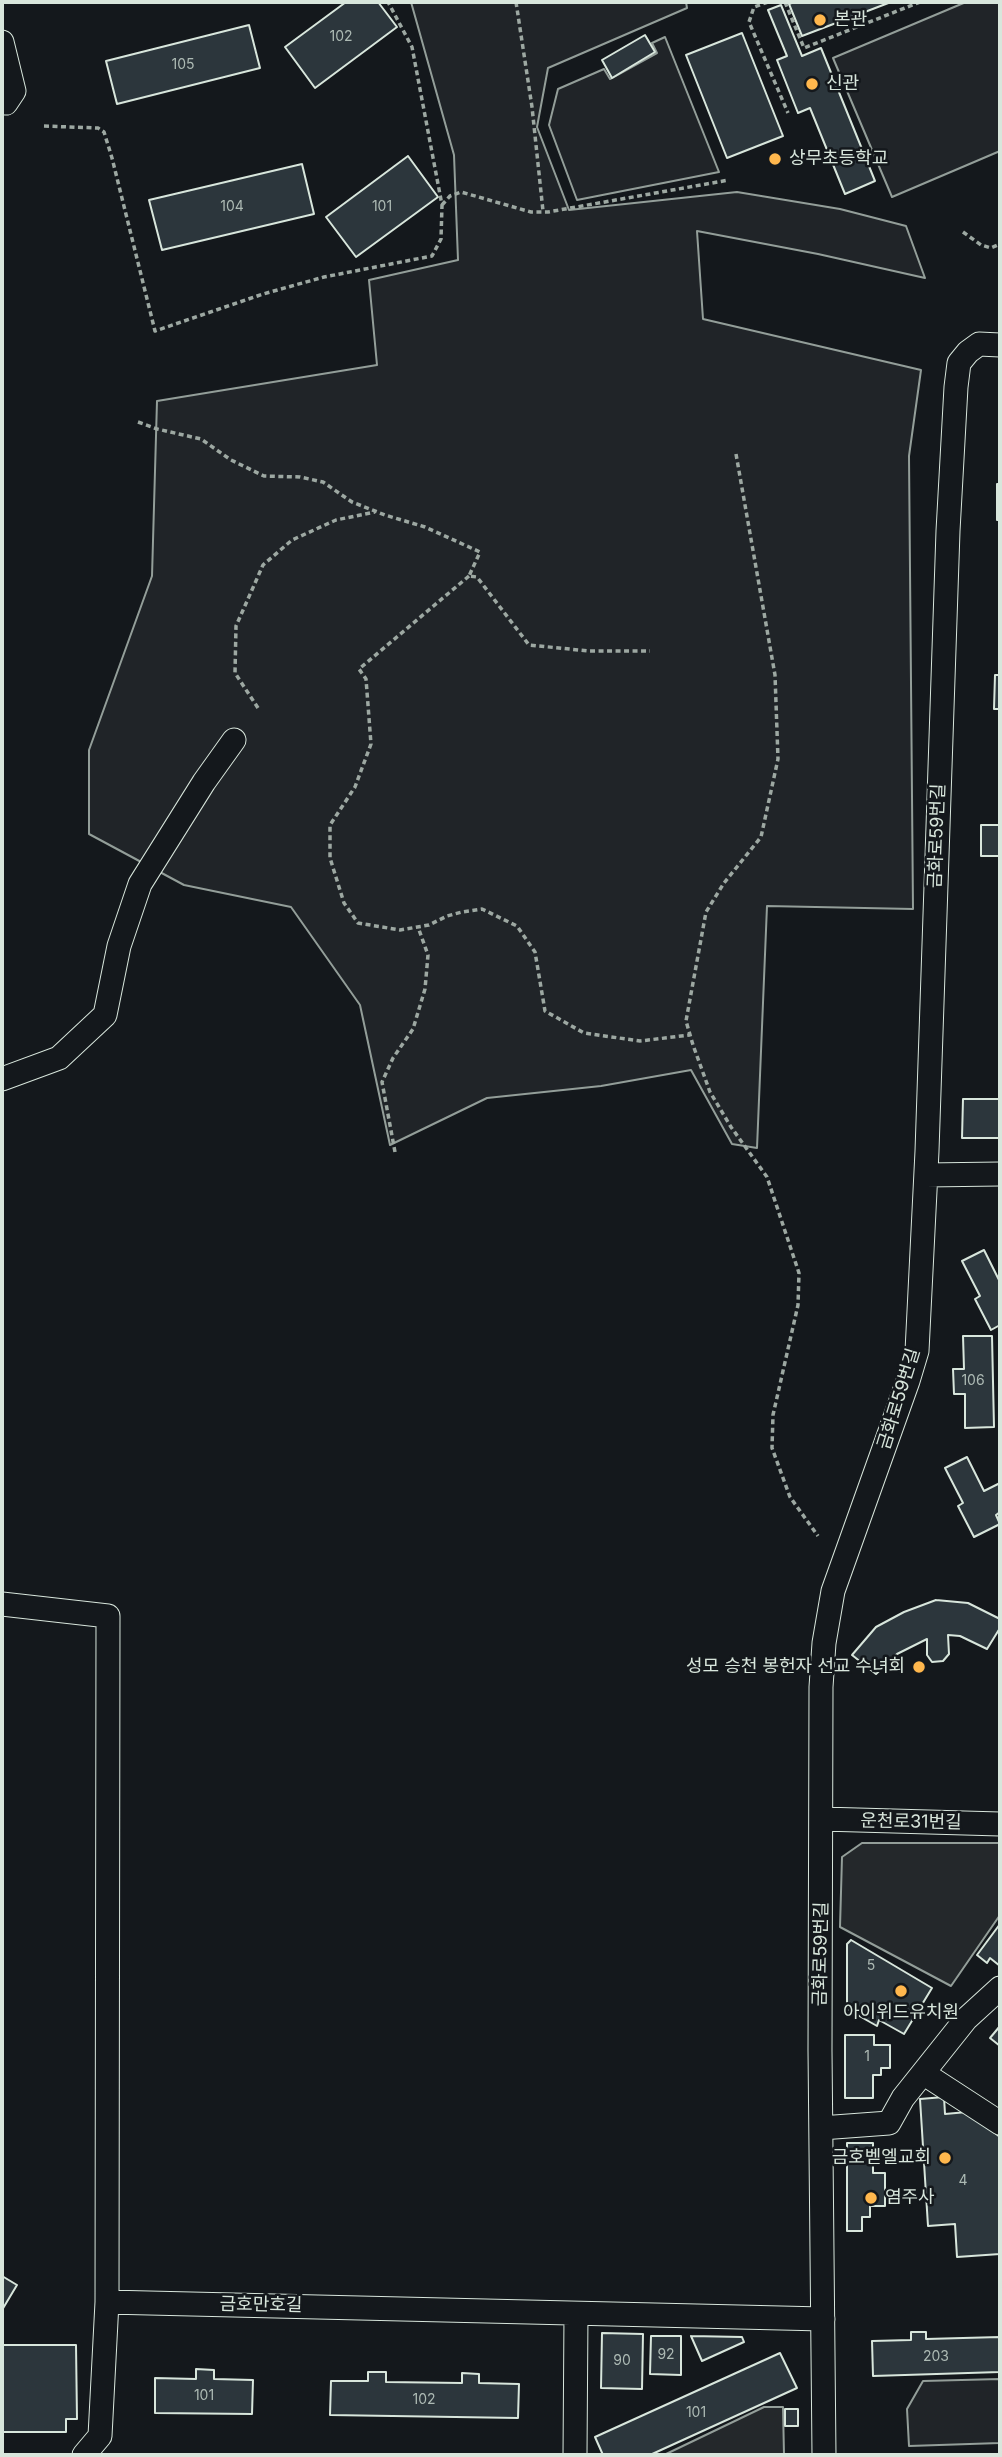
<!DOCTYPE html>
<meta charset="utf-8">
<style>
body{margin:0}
#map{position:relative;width:1002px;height:2457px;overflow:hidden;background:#14181c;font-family:Inter,sans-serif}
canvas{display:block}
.frame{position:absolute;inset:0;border:4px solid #d8e6dc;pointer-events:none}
</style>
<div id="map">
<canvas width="1002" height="2457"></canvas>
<div class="frame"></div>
</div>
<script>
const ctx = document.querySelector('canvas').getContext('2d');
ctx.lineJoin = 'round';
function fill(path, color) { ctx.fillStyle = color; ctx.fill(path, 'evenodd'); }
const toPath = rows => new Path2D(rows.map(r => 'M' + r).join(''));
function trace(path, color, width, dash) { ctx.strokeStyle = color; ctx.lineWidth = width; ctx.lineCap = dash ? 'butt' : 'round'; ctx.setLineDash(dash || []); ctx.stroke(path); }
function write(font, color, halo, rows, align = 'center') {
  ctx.font = font + ' Inter,"Noto Sans KR",sans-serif'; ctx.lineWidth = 5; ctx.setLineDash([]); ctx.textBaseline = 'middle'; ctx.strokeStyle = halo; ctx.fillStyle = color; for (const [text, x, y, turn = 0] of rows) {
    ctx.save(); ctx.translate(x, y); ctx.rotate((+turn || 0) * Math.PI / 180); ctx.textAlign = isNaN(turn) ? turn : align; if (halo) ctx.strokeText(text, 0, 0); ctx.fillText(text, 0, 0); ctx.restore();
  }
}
const green = toPath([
 [411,2,686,2,687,8,548,68,537,127,569,210,737,192,840,209,906,226,925,278,818,254,697,231,703,319,921,370,909,456,913,909,767,906,757,1148,732,1144,691,1070,601,1086,487,1098,390,1145,360,1005,291,907,184,885,89,834,89,750,152,576,157,401,377,365,369,280,458,260,454,155,411,2],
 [966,2,1000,2,1000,151,892,197,833,58,966,2],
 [665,37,719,172,577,200,549,125,558,89,604,69,610,79,657,53,652,43,665,37],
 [1000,2379,1000,2443,909,2446,907,2409,923,2381,1000,2379]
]);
fill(green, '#202428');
trace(green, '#939e99', 2);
const parking = toPath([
 [862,1843,1000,1843,1000,1915,951,1986,840,1927,842,1857,862,1843],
 [764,2407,783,2407,784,2455,664,2455,764,2407]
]);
fill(parking, '#24282b');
trace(parking, '#939e99', 2);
const building = toPath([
 [346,2,378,2,397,27,315,88,285,47,346,2],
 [794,2,891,2,802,36,789,4,794,2],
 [781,5,802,56,821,48,875,181,845,194,810,108,798,113,777,60,787,56,768,10,781,5],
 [249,25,260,68,117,104,106,61,249,25],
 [742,33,783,136,727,158,686,55,742,33],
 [645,35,655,52,612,78,602,60,645,35],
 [408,156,438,197,356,257,326,217,408,156],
 [302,164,314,214,162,250,149,200,302,164],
 [997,484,1000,484,1000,520,997,520,997,484],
 [995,675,1000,675,1000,709,994,709,995,675],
 [981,825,1000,825,1000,856,981,856,981,825],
 [963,1099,1000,1099,1000,1138,962,1138,963,1099],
 [984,1250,1000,1282,1000,1325,991,1330,975,1299,980,1296,962,1261,984,1250],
 [963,1336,992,1336,994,1427,965,1428,965,1394,954,1394,953,1369,964,1369,963,1336],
 [967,1457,984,1491,1000,1483,1000,1512,996,1515,1000,1524,974,1537,958,1506,963,1503,945,1468,967,1457],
 [936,1600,968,1603,1000,1619,1000,1628,987,1649,960,1636,948,1635,949,1654,943,1661,932,1662,927,1655,927,1639,897,1654,876,1674,852,1655,876,1627,904,1612,936,1600],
 [1000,1924,1000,1966,990,1958,987,1963,977,1955,1000,1924],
 [851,1940,932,1988,904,2034,879,2020,877,2026,847,2009,847,1944,851,1940],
 [1000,2026,1000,2046,990,2038,1000,2026],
 [845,2035,874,2035,874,2045,890,2045,890,2068,881,2068,881,2075,873,2075,873,2098,845,2098,845,2035],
 [944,2097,945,2114,967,2112,1000,2137,1000,2254,957,2257,955,2224,928,2226,920,2099,944,2097],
 [847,2143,873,2143,873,2173,885,2173,885,2206,870,2206,870,2217,862,2217,862,2231,847,2231,847,2143],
 [2,2276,17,2285,2,2310,2,2276],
 [911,2332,926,2332,926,2339,1000,2337,1000,2372,873,2376,872,2341,911,2340,911,2332],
 [602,2333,643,2334,642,2389,601,2388,602,2333],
 [651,2336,681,2336,681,2375,650,2374,651,2336],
 [691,2336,742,2337,744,2342,702,2361,691,2336],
 [2,2345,76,2345,77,2419,66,2419,66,2432,2,2432,2,2345],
 [780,2353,797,2388,650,2455,603,2455,595,2437,780,2353],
 [196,2369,214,2370,214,2379,253,2380,252,2414,155,2413,155,2378,196,2379,196,2369],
 [368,2372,386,2372,386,2382,462,2383,462,2373,479,2374,479,2383,519,2384,518,2418,330,2415,331,2381,368,2381,368,2372],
 [785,2409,798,2409,798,2426,785,2426,785,2409]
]);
fill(building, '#2c363c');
trace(building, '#d8e6dc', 2);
const minor = toPath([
 [2,42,14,91,6,103,2,102],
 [2,1079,59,1058,105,1015,119,946,140,884,204,782,234,740],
 [926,1175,1000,1174],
 [2,1604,108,1616,107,2302],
 [822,1819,1000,1824],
 [923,2073,1000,2123],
 [821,2128,889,2123,903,2098,966,2019,1000,1988],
 [84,2455,100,2436,107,2302,823,2319],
 [575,2455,576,2314],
 [824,2455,820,2050,821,1687,824,1643,833,1591,908,1381,917,1351,927,1151,948,531,956,387,959,363,968,352,979,344,1000,345]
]);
trace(minor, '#d8e6dc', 25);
trace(toPath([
 [516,2,532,107,543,211],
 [768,2,754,7,749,22,788,113],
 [785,2,804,48,920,2],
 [44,126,98,128,104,132,112,158,155,331,263,294,324,277,432,256,441,239,442,205,412,47,388,2],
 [442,205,450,196,461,192,531,212,548,212,729,180],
 [963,232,981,245,991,248,1000,244],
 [138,422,157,429,201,439,231,460,264,476,300,477,323,482,352,502,385,515,425,527,480,552,469,576,477,577,529,645,589,651,650,651],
 [736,454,775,675,778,759,761,837,724,883,706,912,686,1021,693,1045,710,1092,731,1127,767,1177,799,1273,798,1305,773,1415,772,1448,790,1497,818,1536],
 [469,576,359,669,366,679,371,744,355,787,330,825,330,858,344,903,358,923,400,930,429,925,447,916,462,912,482,909,517,926,535,952,545,1011,584,1033,640,1041,690,1035],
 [258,708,235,673,236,626,263,565,292,540,336,520,375,512],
 [395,1152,382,1082,393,1058,413,1029,425,989,428,955,418,927]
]), '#9da8a2', 3.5, [5, 3.5]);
trace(minor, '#14181c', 23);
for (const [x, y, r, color] of [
 [820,20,7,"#ffb74d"],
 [812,84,7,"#ffb74d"],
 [775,159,7,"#ffb74d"],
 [919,1667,7,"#ffb74d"],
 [901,1991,7,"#ffb74d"],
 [945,2158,7,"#ffb74d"],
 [871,2198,7,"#ffb74d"]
]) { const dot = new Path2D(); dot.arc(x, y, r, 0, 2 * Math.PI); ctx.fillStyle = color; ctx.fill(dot); trace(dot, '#14181c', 2.5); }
write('14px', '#adbab4', null, [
 ["102",341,37],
 ["105",183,65],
 ["104",232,207],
 ["101",382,207],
 ["106",973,1381],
 ["5",871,1966],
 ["1",867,2057],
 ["4",963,2181],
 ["92",666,2355],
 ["203",936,2357],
 ["90",622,2361],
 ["101",204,2396],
 ["102",424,2400],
 ["101",696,2413]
]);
write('18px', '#d8e6dc', '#14181c', [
 ["본관",834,20],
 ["신관",826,84],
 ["상무초등학교",789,159],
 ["성모 승천 봉헌자 선교 수녀회",905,1667,"right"],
 ["아이위드유치원",901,2013,"center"],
 ["금호벧엘교회",931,2158,"right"],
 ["염주사",885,2198]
], 'left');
write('18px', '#d8e6dc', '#14181c', [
 ["금화로59번길",937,836,-88],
 ["금화로59번길",899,1399,-73],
 ["운천로31번길",911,1822,1],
 ["금화로59번길",821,1954,-89],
 ["금호만호길",261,2305,1]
]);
</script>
